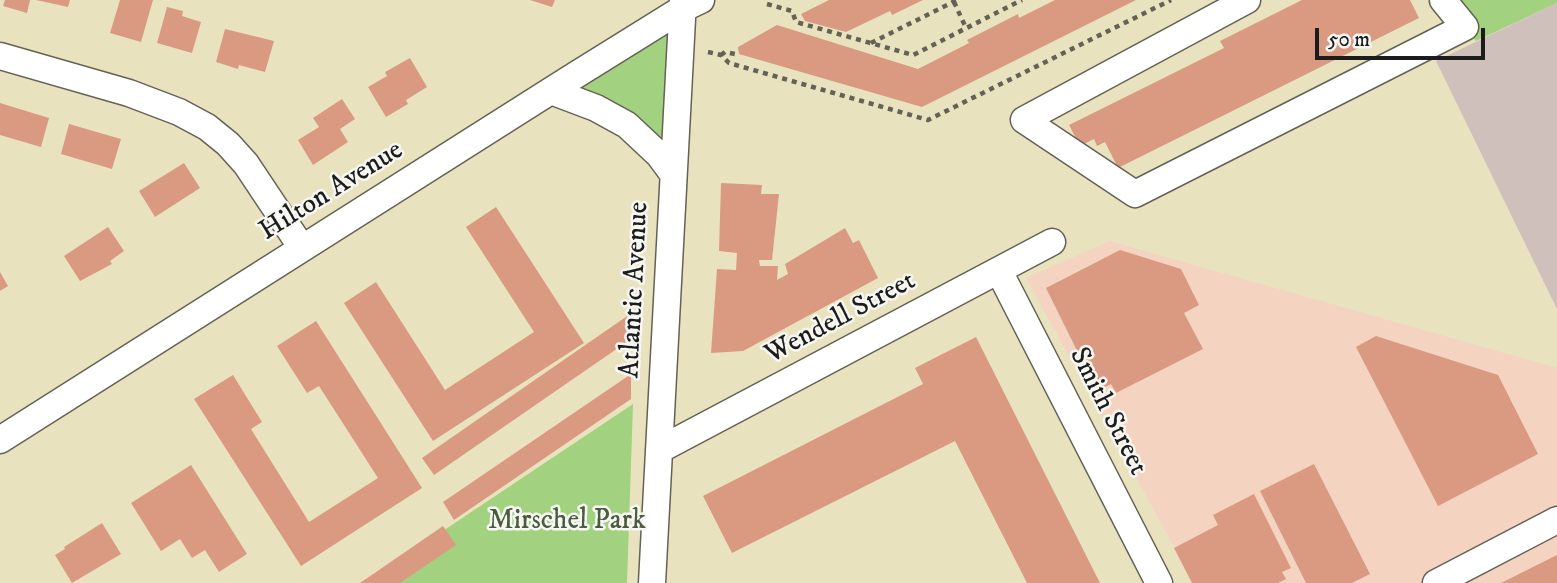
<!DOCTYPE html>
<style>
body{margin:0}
#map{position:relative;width:1557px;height:583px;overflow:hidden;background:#e9e2bf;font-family:"IM FELL DW Pica",serif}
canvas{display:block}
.scale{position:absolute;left:1315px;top:28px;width:170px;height:32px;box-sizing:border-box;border:4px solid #1c1c1c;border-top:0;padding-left:9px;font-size:21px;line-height:24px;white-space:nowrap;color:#1c1c1c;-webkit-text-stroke:5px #f6f6f2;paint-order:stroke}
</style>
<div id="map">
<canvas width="1557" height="583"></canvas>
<div class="scale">50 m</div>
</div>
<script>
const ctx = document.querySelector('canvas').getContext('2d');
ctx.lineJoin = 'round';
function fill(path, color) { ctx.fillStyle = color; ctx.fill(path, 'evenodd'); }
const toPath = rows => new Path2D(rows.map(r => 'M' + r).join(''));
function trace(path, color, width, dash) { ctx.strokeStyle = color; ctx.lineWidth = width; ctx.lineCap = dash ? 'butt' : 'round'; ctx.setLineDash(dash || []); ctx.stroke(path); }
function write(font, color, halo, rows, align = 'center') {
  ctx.font = font + ' "IM FELL DW Pica",serif'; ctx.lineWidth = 5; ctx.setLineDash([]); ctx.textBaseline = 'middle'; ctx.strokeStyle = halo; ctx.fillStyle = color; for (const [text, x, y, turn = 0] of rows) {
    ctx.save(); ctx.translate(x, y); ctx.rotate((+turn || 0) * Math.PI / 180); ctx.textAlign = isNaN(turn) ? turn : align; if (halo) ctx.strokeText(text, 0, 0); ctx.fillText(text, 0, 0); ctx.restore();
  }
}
fill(toPath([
 [1110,241,1557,368,1557,583,1194,583,1026,278]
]), '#f4d3c0');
fill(toPath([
 [1557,3,1557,309,1436,61]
]), '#d0c0bc');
fill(toPath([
 [1442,0,1557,0,1557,3,1476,41],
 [671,27,664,151,570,86],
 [633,404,627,583,365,583]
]), '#a2d17f');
fill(toPath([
 [5,0,30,0,27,13,3,6],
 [36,0,70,0,68,7],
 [120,0,153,0,141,42,110,33],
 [530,0,555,0,552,7],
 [829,0,923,0,892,15,890,11,846,32,805,21,801,14],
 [1055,0,1136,0,922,107,739,54,738,47,777,25,918,69,969,43,967,40,1018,14,1019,18],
 [1302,0,1410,0,1419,18,1118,168,1105,142,1097,146,1094,139,1080,146,1069,125,1224,48,1220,41],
 [167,7,183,11,182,16,201,22,192,53,157,43],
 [225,29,274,41,265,72,239,65,238,69,216,62],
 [410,58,427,87,406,100,408,104,386,117,368,87,387,76,385,72],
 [342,99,355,119,340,129,348,142,313,165,298,140,319,127,313,118],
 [0,103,49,118,41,147,0,135],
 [69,124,121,139,112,169,61,154],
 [184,163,200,188,155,217,139,191],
 [721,183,762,185,761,194,779,194,772,260,759,260,760,266,778,266,777,280,788,274,785,264,845,228,853,243,859,240,878,278,743,351,711,353,717,269,736,270,737,253,719,251],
 [496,207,584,343,433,441,344,303,376,282,445,390,534,332,466,227],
 [108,227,124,251,110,261,112,264,80,281,64,256],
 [1120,250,1181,269,1199,305,1184,313,1203,349,1116,393,1111,384,1097,391,1046,288],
 [0,272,8,286,0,291],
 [633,312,634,337,434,475,422,458],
 [316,321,422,488,301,566,194,399,233,375,262,422,251,429,309,522,378,478,319,386,307,393,277,346],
 [1376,336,1498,375,1538,454,1438,506,1356,347],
 [976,337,1100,583,1027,583,955,441,732,553,703,496,923,384,915,368],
 [631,374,631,399,454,520,443,502],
 [1314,464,1370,574,1352,583,1306,583,1260,491],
 [191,465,247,554,219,572,205,550,192,558,180,539,161,551,131,503],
 [1254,494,1291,568,1282,572,1286,579,1278,583,1192,583,1174,548,1218,525,1213,515],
 [102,523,121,554,72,583,55,555,65,549,64,547],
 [443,526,456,545,400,583,360,583],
 [1557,555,1557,583,1501,583]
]), '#da9a82');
const minor = toPath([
 [1247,0,1024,120,1135,194,1465,27,1443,0],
 [0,56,129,93,179,112,207,127,228,144,246,164,302,248],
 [551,91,596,108,627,125,659,155,673,174],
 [999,271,1159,583],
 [0,440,571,78,682,9,701,0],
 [659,450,1052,242],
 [652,583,683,0],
 [1436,583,1557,520]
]);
trace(minor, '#646155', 29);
trace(toPath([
 [954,2,966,28],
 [767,4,792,11,796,22,913,55,1022,0],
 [871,43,957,0],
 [708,52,721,55,729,63,928,120,1171,0],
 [721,55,725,52,735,54]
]), '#646155', 4.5, [5, 5]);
trace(minor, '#fff', 26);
write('28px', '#1c1c1c', '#f6f6f2', [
 ["Hilton Avenue",332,192,-32],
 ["Atlantic Avenue",636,290,-87],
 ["Wendell Street",841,319,-28],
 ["Smith Street",1107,412,63]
]);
write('28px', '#4b5b3f', '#f6f6f2', [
 ["Mirschel Park",567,522]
]);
</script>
